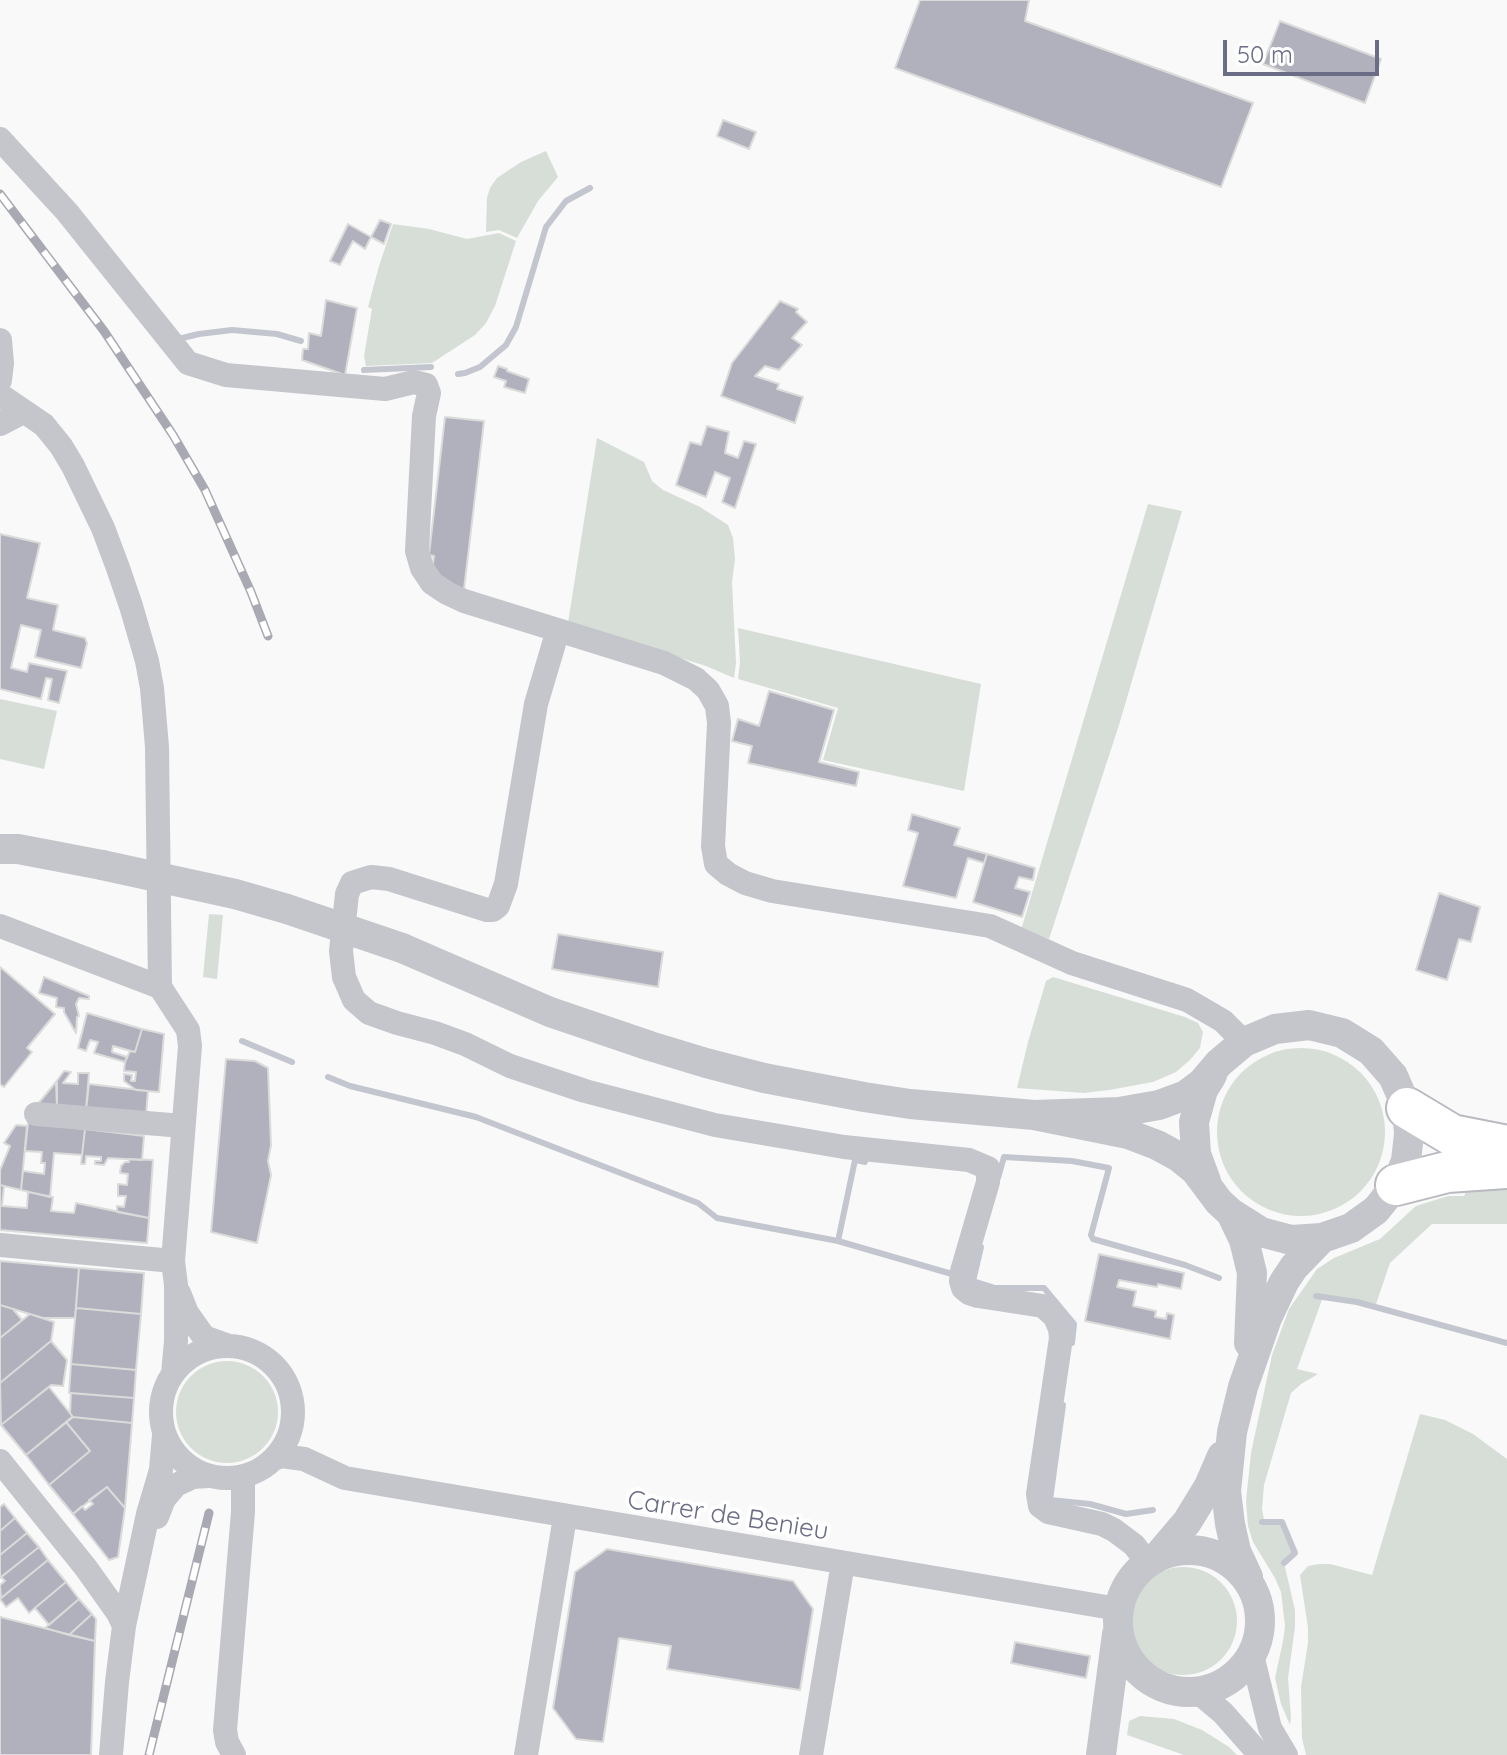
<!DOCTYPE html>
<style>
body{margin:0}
#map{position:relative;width:1507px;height:1755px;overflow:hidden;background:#f8f9f8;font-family:Quicksand,sans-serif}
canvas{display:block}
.scale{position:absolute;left:1223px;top:40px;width:156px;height:36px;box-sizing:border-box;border:4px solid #6b6d86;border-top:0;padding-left:10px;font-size:24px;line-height:28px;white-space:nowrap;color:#6b6d86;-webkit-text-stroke:6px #fff;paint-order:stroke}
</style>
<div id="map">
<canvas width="1507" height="1755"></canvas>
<div class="scale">50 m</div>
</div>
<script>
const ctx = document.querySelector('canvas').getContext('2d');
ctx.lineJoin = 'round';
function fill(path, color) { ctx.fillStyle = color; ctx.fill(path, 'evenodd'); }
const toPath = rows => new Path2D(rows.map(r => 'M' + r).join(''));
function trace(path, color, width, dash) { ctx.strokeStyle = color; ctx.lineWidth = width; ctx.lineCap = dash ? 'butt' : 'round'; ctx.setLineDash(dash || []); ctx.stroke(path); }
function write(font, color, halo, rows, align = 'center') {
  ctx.font = font + ' Quicksand,sans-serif'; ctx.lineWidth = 8; ctx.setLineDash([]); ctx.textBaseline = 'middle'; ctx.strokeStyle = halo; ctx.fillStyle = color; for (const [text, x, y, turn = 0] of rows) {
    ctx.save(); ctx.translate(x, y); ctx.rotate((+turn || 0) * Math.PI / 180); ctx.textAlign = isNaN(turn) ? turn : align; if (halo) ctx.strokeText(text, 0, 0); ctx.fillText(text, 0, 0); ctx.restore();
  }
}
fill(toPath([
 [546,151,558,177,538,201,517,238,499,230,486,232,487,198,490,188,497,178,521,162],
 [393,224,429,229,467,239,499,233,516,241,495,306,486,323,475,335,432,363,366,366,364,356,372,309,368,307,379,266],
 [597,438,644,462,652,481,663,490,700,507,728,525,733,538,735,559,732,582,736,663,734,678,706,666,568,623],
 [1148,504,1182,511,1119,725,1049,939,1021,930],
 [738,628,981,684,964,791,823,760,838,708,738,679,740,662],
 [0,699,57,711,44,769,0,759],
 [209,914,223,915,217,979,203,977],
 [1053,977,1185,1017,1198,1023,1203,1032,1200,1048,1190,1060,1176,1072,1153,1082,1109,1090,1084,1093,1017,1088,1028,1042,1046,981],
 '1217 1132a84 84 0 1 1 168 0a84 84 0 1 1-168 0Z',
 [1470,1183,1507,1183,1507,1224,1432,1224,1390,1263,1375,1307,1357,1302,1323,1297,1297,1369,1318,1374,1301,1384,1291,1393,1264,1485,1262,1509,1264,1520,1282,1522,1295,1553,1284,1563,1295,1610,1295,1627,1288,1678,1291,1718,1290,1725,1281,1704,1275,1678,1283,1641,1285,1626,1281,1592,1275,1578,1253,1542,1248,1526,1246,1501,1251,1453,1272,1355,1289,1309,1317,1269,1334,1258,1380,1239,1416,1206,1448,1196,1464,1196],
 '176 1412a51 51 0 1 1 102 0a51 51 0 1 1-102 0Z',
 [1420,1414,1445,1420,1473,1434,1507,1459,1507,1755,1306,1755,1302,1738,1301,1687,1308,1643,1308,1628,1300,1575,1308,1566,1319,1564,1330,1564,1372,1575],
 '1129 1621a54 54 0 1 1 108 0a54 54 0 1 1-108 0Z',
 [1140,1716,1174,1719,1202,1730,1229,1747,1237,1755,1184,1755,1127,1735,1129,1721]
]), '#d7ded8');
trace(toPath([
 [178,339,199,334,232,330,277,334,301,341],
 [364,370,431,367],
 [458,374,465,373,480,367,506,345,516,327,546,227,566,201,590,188],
 [242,1041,292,1062],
 [328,1077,350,1086,476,1117,698,1203,717,1218,838,1241,952,1274,953,1272],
 [998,1178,1004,1157,1072,1161,1109,1168,1091,1235,1093,1239,1185,1265,1219,1278],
 [838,1241,855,1160,865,1162],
 [981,1247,973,1281,995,1288,1044,1288,1074,1324,1072,1343],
 [1316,1296,1357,1302,1507,1343],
 [1063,1405,1050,1500,1090,1504,1126,1514,1153,1510],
 [1262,1522,1282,1522,1295,1553,1284,1563]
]), '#c4c6cf', 6);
const building = toPath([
 [920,0,1029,0,1025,21,1253,103,1221,187,895,68,920,0],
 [1280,21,1381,59,1365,103,1263,64,1280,21],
 [723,120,756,132,749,149,717,136,723,120],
 [380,220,391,224,384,244,371,237,380,220],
 [348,224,371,237,365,249,353,241,340,265,330,261,348,224],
 [326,300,357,308,345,375,302,360,303,349,308,349,309,333,321,336,326,300],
 [780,301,798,309,796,312,807,322,792,338,802,345,779,370,765,366,755,376,779,384,777,389,803,397,795,423,721,396,732,363,780,301],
 [498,366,507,369,507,371,529,379,525,393,504,387,506,381,494,377,498,366],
 [445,417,484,421,464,589,450,585,432,569,434,556,429,555,445,417],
 [707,426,729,432,725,453,738,458,744,441,756,444,735,508,722,502,730,478,715,472,706,497,676,485,690,442,701,445,707,426],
 [0,534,40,543,27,598,58,605,53,630,85,638,87,643,81,668,35,657,41,630,21,625,11,668,27,672,29,663,67,671,59,703,48,700,52,679,46,678,41,699,0,689,0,534],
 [769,691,834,710,819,762,859,772,856,786,748,763,752,746,732,741,738,719,759,726,769,691],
 [912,814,960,828,954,845,987,854,984,863,968,858,956,898,903,886,918,833,908,830,912,814],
 [987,854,1035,868,1033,880,1019,877,1015,888,1030,892,1022,917,973,902,987,854],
 [1439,893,1480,907,1471,942,1459,939,1447,980,1416,970,1439,893],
 [558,934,663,952,658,987,552,969,558,934],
 [0,967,55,1014,27,1048,32,1052,4,1087,0,1084,0,967],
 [44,977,89,996,89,999,79,998,76,1004,79,1016,77,1017,76,1033,64,1012,64,1008,56,1007,57,998,39,993,44,977],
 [87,1013,142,1029,135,1052,113,1046,112,1052,127,1057,125,1062,94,1053,98,1042,90,1040,86,1051,78,1048,87,1013],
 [142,1029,164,1034,159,1092,136,1090,124,1081,124,1074,132,1075,131,1081,135,1081,136,1072,124,1071,125,1062,130,1051,135,1052,142,1029],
 [226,1059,255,1061,268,1068,271,1145,268,1161,271,1175,257,1243,211,1232,226,1059],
 [64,1071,71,1072,63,1083,78,1084,78,1073,89,1073,86,1110,57,1107,56,1082,64,1071],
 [57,1082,57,1107,37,1105,56,1082,57,1082],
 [89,1084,148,1091,146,1115,86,1110,89,1084],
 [28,1123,85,1129,82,1155,54,1153,50,1197,21,1190,23,1171,44,1174,45,1163,41,1163,42,1152,25,1151,28,1123],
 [16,1125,27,1126,21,1190,0,1185,0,1170,10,1146,4,1143,16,1125],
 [85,1129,144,1136,142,1160,108,1158,104,1165,95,1164,95,1161,101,1161,101,1157,86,1156,85,1164,81,1164,85,1129],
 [129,1159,153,1160,149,1218,117,1212,117,1206,124,1207,126,1196,118,1196,118,1184,127,1185,128,1174,120,1173,121,1166,125,1162,129,1162,129,1159],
 [0,1185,4,1186,2,1206,27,1208,28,1192,53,1197,51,1211,74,1213,76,1203,149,1218,147,1243,0,1230,0,1185],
 [1099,1254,1184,1273,1181,1289,1158,1284,1157,1287,1119,1280,1117,1287,1136,1291,1133,1306,1156,1311,1155,1317,1166,1319,1167,1313,1174,1315,1170,1339,1085,1321,1099,1254],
 [0,1261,79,1268,75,1318,43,1318,0,1305,0,1261],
 [79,1268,144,1273,141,1314,76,1308,79,1268],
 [0,1305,13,1309,22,1320,0,1338,0,1305],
 [76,1308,141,1314,136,1370,71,1364,76,1308],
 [30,1314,54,1322,51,1341,0,1383,0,1338,30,1314],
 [51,1341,67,1360,63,1386,51,1385,1,1425,0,1383,51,1341],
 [71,1364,136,1370,134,1398,69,1393,71,1364],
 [49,1387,73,1417,26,1455,1,1425,49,1387],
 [71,1393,134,1398,132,1423,73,1417,70,1413,71,1393],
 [72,1417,132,1423,125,1508,107,1487,73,1514,49,1485,90,1451,66,1422,72,1417],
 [66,1422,90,1451,49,1485,26,1455,66,1422],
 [107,1487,125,1508,118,1557,109,1560,73,1514,82,1506,85,1510,93,1504,89,1500,107,1487],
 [4,1504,15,1518,0,1531,0,1507,4,1504],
 [15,1518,27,1533,0,1555,0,1531,15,1518],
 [27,1533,39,1547,0,1578,0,1555,27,1533],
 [39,1547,48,1560,1,1598,0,1585,5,1581,1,1577,39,1547],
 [607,1549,793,1581,813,1609,800,1690,667,1669,671,1646,619,1638,603,1742,576,1739,553,1708,575,1572,607,1549],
 [48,1560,66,1582,29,1613,18,1598,6,1607,0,1599,48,1560],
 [66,1582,79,1599,49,1625,35,1608,66,1582],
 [79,1599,92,1614,69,1635,45,1628,79,1599],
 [92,1614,96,1619,95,1641,69,1635,92,1614],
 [0,1617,95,1641,91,1755,0,1755,0,1617],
 [1015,1642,1090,1656,1086,1678,1011,1663,1015,1642]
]);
fill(building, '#b0b1bd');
trace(building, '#dadbda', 2);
const primary = toPath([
 [1407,1108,1452,1135,1507,1146],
 [1396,1185,1447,1172,1507,1168]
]);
trace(primary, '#b9b9c0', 44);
trace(toPath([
 [0,139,67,212,188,363,226,375,385,389,414,382,426,385,429,393,424,416,417,551,422,568,432,583,447,593,464,601,664,663,696,679,708,690,717,706,719,723,713,846,716,864,728,874,745,883,772,891,990,926,1072,963,1187,1000,1223,1021,1244,1042],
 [0,340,2,363,0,380],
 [0,395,44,425,61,446,73,466,103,528,118,568,131,606,147,661,152,688,157,747,160,987,188,1030,190,1046,173,1261,176,1285,176,1341,173,1374],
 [0,424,23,412],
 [558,630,536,704,506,884,498,906,493,910,487,910,389,879,371,877,352,883,347,894,341,951,344,977,354,1000,369,1013,397,1023,435,1033,465,1044,510,1066,585,1091,715,1125,844,1147,969,1160,988,1168,988,1182,962,1271,961,1281,963,1288,969,1293,978,1296,1043,1306,1055,1317,1060,1329,1061,1338,1038,1494,1040,1506,1048,1512,1102,1524,1114,1530,1134,1545,1147,1562],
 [0,926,160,987],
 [36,1114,183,1126],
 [0,1245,173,1261],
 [179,1293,187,1313,204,1337,229,1346],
 '161 1412a66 66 0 1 1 132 0a66 66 0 1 1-132 0Z',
 [274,1459,281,1456,304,1459,345,1478,1118,1609],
 [0,1461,86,1568,118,1613,124,1626],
 [157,1517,164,1499,176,1485,193,1477,208,1476],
 [1252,1655,1270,1728,1286,1755],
 [1198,1692,1223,1713,1260,1755],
 [111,1755,117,1682,124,1626,148,1514,161,1470,164,1435],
 [234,1755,227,1742,225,1730,243,1512,243,1476],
 [526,1755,565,1517],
 [811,1755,843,1563]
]), '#c5c6cc', 24);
trace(toPath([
 [0,849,18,849,102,865],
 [402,948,550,1012,650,1046,706,1063,764,1078,864,1097,910,1104,1034,1115,1128,1134,1157,1145,1179,1157,1195,1170,1219,1202,1231,1213,1261,1232,1291,1240,1322,1238,1351,1228,1376,1210,1396,1185,1406,1161,1409,1134,1407,1108,1393,1076,1371,1051,1342,1033,1309,1025,1275,1029,1244,1042,1219,1063,1202,1083,1186,1095,1159,1105,1119,1112,1034,1115],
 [1206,1181,1196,1154,1194,1122,1203,1090,1212,1075],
 [1231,1213,1244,1240,1252,1273,1249,1343],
 '1118 1621a71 71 0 1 1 142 0a71 71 0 1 1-142 0Z',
 [1158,1556,1187,1522,1209,1486,1222,1456],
 [1248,1577,1236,1551,1230,1524,1226,1491,1232,1432,1243,1387,1267,1318,1284,1282,1294,1267,1322,1238],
 [1101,1755,1117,1634]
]), '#c5c6cc', 30);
trace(primary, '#fff', 40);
const rail = toPath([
 [0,194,104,331,173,435,205,490,251,592,268,636],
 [149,1755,209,1513]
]);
trace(rail, '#a8a9b2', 9);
trace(rail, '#fff', 6, [18]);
trace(toPath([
 [102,865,235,894,287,909,402,948]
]), '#c5c6cc', 30);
write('26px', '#6b6d86', '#fff', [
 ["Carrer de Benieu",728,1516,9]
]);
</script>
